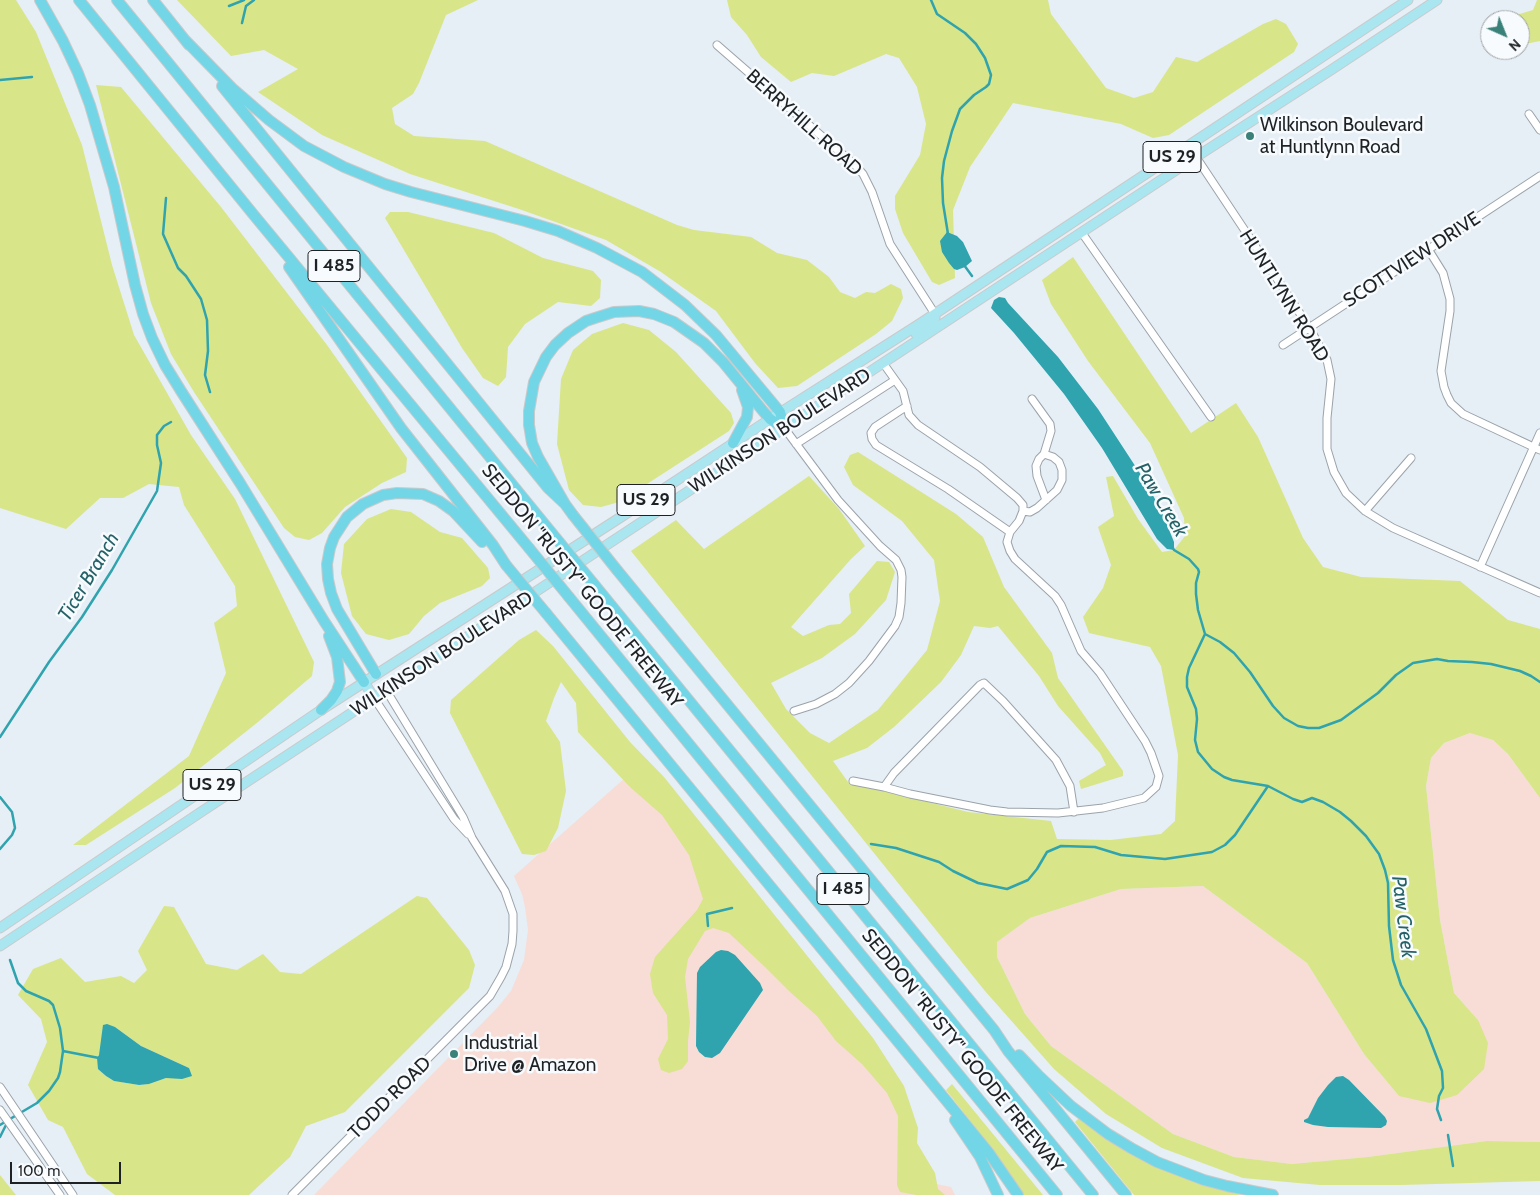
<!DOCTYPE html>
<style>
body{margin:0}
#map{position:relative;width:1540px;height:1195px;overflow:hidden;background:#e6eef6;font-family:Cabin,sans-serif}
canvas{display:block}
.north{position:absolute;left:1480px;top:10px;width:50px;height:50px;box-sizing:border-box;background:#f8fbfe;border:1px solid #a1a4a7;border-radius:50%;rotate:136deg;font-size:14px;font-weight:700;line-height:20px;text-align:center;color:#1f2225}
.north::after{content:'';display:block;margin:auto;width:18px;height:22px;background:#3a8179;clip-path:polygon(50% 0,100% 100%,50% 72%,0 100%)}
.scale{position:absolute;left:10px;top:1162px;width:111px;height:22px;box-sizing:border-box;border:2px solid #1f2225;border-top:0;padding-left:6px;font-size:15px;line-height:18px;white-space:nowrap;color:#1f2225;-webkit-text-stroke:4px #f8fbfe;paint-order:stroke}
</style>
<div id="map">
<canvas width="1540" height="1195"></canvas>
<div class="north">N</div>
<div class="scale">100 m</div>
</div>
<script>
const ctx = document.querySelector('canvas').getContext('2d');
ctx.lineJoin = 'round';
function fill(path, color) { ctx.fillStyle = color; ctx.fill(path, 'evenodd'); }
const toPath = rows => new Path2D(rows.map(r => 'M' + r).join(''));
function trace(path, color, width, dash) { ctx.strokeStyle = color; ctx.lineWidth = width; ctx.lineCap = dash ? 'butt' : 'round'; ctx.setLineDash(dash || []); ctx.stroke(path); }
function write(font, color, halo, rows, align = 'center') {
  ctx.font = font + ' Cabin,sans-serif'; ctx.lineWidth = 5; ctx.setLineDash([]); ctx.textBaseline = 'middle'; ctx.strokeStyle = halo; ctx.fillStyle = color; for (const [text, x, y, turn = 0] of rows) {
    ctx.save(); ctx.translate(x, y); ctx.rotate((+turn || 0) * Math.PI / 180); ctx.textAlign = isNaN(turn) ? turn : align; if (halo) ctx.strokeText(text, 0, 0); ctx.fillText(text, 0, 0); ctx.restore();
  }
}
fill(toPath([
 [1470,733,1493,740,1508,754,1540,798,1540,1142,1487,1141,1368,1157,1292,1164,1234,1157,1173,1134,1051,1046,1025,1014,997,957,997,942,1030,918,1121,889,1203,886,1307,963,1364,1054,1399,1096,1478,1020,1454,993,1440,920,1426,786,1431,758,1444,743],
 [634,770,906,1111,908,1178,951,1187,955,1195,314,1195,498,1007,511,991,524,960,528,930,525,907,522,894,514,876]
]), '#f7ddd6');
fill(toPath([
 [0,0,16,0,36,32,82,145,112,265,134,335,191,435,235,499,314,662,312,676,258,722,175,788,86,845,73,845,189,756,226,673,214,623,237,606,235,586,184,505,179,487,149,484,123,498,100,498,66,529,0,508],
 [177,0,478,0,446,15,419,83,413,94,392,108,395,124,414,136,485,141,677,225,694,230,751,237,777,253,807,260,829,277,840,292,855,298,866,292,875,293,891,284,901,289,903,298,892,321,876,334,797,386,778,388,755,363,716,311,661,272,606,240,519,209,410,174,322,135,258,92,298,69,264,50,231,56],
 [727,0,1048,0,1051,14,1106,88,1134,98,1153,92,1176,57,1197,62,1263,24,1276,19,1286,24,1298,44,1294,52,1169,135,1153,138,1121,124,1013,103,970,167,953,210,955,278,939,285,932,282,903,233,895,209,895,196,920,155,926,124,917,87,899,58,886,54,834,76,812,73,791,82,761,57,747,35,731,17],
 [1537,0,1540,0,1540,41,1520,45,1520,20,1507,20,1513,16,1533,10],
 [96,85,121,87,221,207,327,345,407,458,406,472,382,483,345,507,322,533,309,540,295,537,284,528,194,392,171,354,151,303],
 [390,212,408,212,494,233,543,258,593,271,601,280,600,298,591,306,558,302,525,324,508,347,506,377,498,386,483,378,462,348,385,218],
 [1073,257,1191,433,1236,403,1258,437,1303,538,1323,567,1361,577,1460,581,1508,620,1540,629,1540,798,1508,754,1493,740,1470,733,1444,743,1431,758,1426,786,1440,920,1454,993,1478,1020,1488,1043,1484,1069,1457,1095,1430,1103,1399,1096,1364,1054,1307,963,1203,886,1121,889,1030,918,997,942,997,957,1025,1014,1051,1046,1173,1134,1234,1157,1292,1164,1368,1157,1487,1141,1540,1142,1540,1181,1401,1185,1320,1185,1243,1178,1162,1148,1106,1114,1054,1069,985,991,631,551,676,520,704,549,809,476,839,509,865,546,851,559,791,627,803,636,829,625,840,624,851,613,849,594,877,561,889,562,895,572,886,600,855,634,822,658,771,683,786,709,810,733,829,743,878,710,927,650,940,601,934,560,902,521,853,485,844,467,850,455,858,452,956,514,983,537,1004,587,1052,653,1058,678,1123,771,1123,776,1081,789,1079,781,1106,765,1100,753,1058,706,1039,676,998,626,990,628,974,626,961,655,941,682,894,727,867,748,833,761,848,782,968,812,1051,821,1057,839,1111,840,1161,834,1175,821,1178,755,1161,666,1150,647,1089,633,1083,617,1103,588,1111,565,1098,527,1114,516,1106,477,1113,476,1138,519,1162,552,1174,550,1185,536,1184,518,1150,443,1088,361,1051,304,1042,280],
 [623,323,649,330,676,352,731,413,734,423,729,431,619,502,601,507,583,505,569,490,557,444,561,379,573,350,592,334],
 [391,509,411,512,440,532,462,538,488,568,490,578,482,586,440,603,424,616,409,634,389,640,366,634,352,616,341,573,344,544,367,519],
 [536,630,553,646,630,742,664,777,873,1038,904,1086,918,1128,917,1143,935,1173,938,1189,945,1195,916,1195,900,1192,897,1185,898,1116,887,1093,862,1064,836,1041,817,1016,789,991,765,967,729,933,713,928,705,931,688,959,685,977,690,1022,688,1041,688,1061,682,1069,669,1073,661,1070,658,1059,668,1039,667,1015,653,993,650,974,655,957,697,910,703,899,689,855,662,815,630,787,578,732,576,703,561,682,554,698,546,721,560,742,566,791,558,828,546,851,534,855,522,854,450,713,451,700,519,640],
 [417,896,427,898,469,950,475,965,469,988,345,1112,306,1126,290,1157,249,1195,115,1195,87,1174,63,1127,48,1120,28,1085,47,1042,41,1019,18,995,33,969,61,958,85,982,121,976,134,983,147,970,138,951,164,906,174,907,206,964,237,970,263,954,280,972,301,974],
 [115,1027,141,1046,189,1068,189,1077,166,1078,149,1084,139,1085,114,1081,106,1076,99,1069,97,1058],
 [952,1084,1043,1195,1024,1195,993,1150,946,1090],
 [1079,1118,1109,1141,1148,1163,1207,1186,1241,1195,1134,1195,1075,1122],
 [0,1175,16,1195,0,1195]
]), '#d8e589');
fill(toPath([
 [947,232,957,236,963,242,972,261,965,267,957,270,954,269,949,263,942,252,940,241],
 [999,297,1005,298,1008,303,1058,357,1098,409,1145,481,1161,510,1174,542,1174,550,1167,549,1157,539,1102,448,1064,394,1014,333,991,308,994,300],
 [721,950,728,951,735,955,760,983,763,990,720,1053,712,1058,705,1057,699,1052,696,1046,697,973,700,967,716,952],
 [107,1024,115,1027,141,1046,189,1068,192,1076,182,1079,166,1078,149,1084,139,1085,114,1081,106,1076,98,1069,97,1058,99,1055,103,1025],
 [1343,1076,1349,1080,1385,1117,1387,1121,1386,1125,1381,1128,1328,1127,1313,1125,1304,1122,1304,1120,1308,1118,1318,1098,1328,1085,1336,1077]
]), '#2fa3ae');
trace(toPath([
 [931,0,937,14,965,33,976,44,985,58,991,75,989,84,986,87,974,95,960,109,952,131,944,161,942,178,943,203,948,234],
 [229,6,244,0],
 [242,23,246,6,254,0],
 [0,80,32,77],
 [166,198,163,234,178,268,186,276,201,299,207,320,208,351,205,375,210,392],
 [964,265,972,276],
 [1173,548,1174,550,1189,559,1198,569,1199,572,1196,583,1196,594,1198,610,1205,634,1189,668,1187,677,1187,687,1196,709,1197,719,1195,740,1198,752,1212,769,1224,777,1232,780,1268,786,1293,799,1302,802,1312,798,1323,802,1340,812,1351,821,1366,836,1379,854,1385,870,1388,883,1389,926,1393,960,1401,985,1426,1029,1442,1071,1443,1088,1439,1096,1437,1109,1441,1120],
 [1205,634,1220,642,1234,653,1250,672,1273,706,1284,718,1298,726,1308,728,1319,728,1341,720,1378,693,1396,675,1413,663,1437,659,1448,661,1472,662,1491,664,1520,671,1531,676,1540,682],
 [0,737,49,662,82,617,112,570,157,491,161,463,157,445,157,435,164,426,171,422],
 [0,797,12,812,15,828,12,835,0,849],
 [871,844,896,848,939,862,953,871,978,883,1007,889,1028,880,1037,869,1047,852,1061,846,1095,847,1121,855,1165,859,1212,852,1225,845,1235,835,1268,786],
 [708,926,707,914,732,908],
 [63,1051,99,1058],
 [0,1125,37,1103,49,1091,58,1078,60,1072,63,1051,60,1028,53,1005,49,1001,26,991,18,983,10,960],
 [1448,1135,1453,1166],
 [0,1137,7,1123]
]), '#2fa3ae', 2.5);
const minor = toPath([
 [717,45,856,166,863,174,872,192,890,244,935,314],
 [1529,114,1540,130],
 [1196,157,1309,327,1327,360,1331,379,1327,418,1327,449,1334,472,1346,493,1365,511,1393,528,1540,593],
 [1082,233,1211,417],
 [1428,249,1443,273,1450,299,1450,311,1441,371,1444,387,1447,395,1451,403,1463,414,1540,450],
 [1283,345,1540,176],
 [1032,399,1050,424,1051,431,1044,454,1039,459,1036,466,1037,476,1046,500],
 [907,406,875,427,871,433,872,439,876,445,948,489,1010,532],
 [785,429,838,500,880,546,896,560,901,570,902,577,901,603,899,617,895,626,869,661,849,683,835,694,816,704,794,711],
 [796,444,895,380],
 [1023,511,1030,512,1037,508,1057,490,1062,480,1062,470,1059,462,1053,457,1044,454],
 [1365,511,1411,458],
 [1480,567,1540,433],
 [374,698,454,819,468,834],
 [853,781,884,787,910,794,990,810,1007,812,1058,813,1103,808,1144,798,1156,787,1159,776,1151,753,1145,741,1100,673,1081,651,1061,605,1055,596,1015,559,1010,551,1007,542,1010,532,1019,521,1023,511,1023,505,1017,498,980,467,918,425,909,415,903,391,883,363],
 [884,787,894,773,980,685,984,683,1003,701,1056,760,1070,786,1074,812],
 [0,1087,73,1195],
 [0,1110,60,1195],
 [292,1195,490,996,501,977,506,967,512,944,513,931,513,914,505,891,472,838,463,817,386,690]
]);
const major = toPath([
 [916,334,932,323,935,318,935,314],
 [364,682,374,698],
 [0,928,321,710,621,517,770,419,921,323,1408,0],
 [0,946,201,812,1196,157,1331,70,1437,0]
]);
const highway = toPath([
 [40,0,63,41,78,73,90,105,114,187,135,285,143,314,152,338,165,365,181,391,240,483,324,621,364,682],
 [79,0,253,214,529,548],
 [117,0,551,532],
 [153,0,189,45],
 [185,40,232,88,269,120,304,146,344,167,385,184,411,192,525,221,558,231,597,248,642,272,685,305,716,335,780,412,785,429],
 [222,86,548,488,565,504],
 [289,267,401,428,493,545,506,565],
 [733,443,747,417,748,407,742,390],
 [573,515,565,504,538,457,532,443,529,425,529,411,534,382,546,357,555,345,568,333,586,321,595,318,614,312,639,311,654,314,674,322,704,343,723,362,763,411,770,419,785,429],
 [617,570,994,1030,1008,1051,1126,1195],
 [593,583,1093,1195],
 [569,597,1057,1195],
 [546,613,945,1099,989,1153,1018,1195],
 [376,674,337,609,331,593,328,579,327,564,330,548,334,537,347,517,363,504,383,495,397,493,423,494,439,501,453,511,482,542],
 [321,710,331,700,337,691,340,682,337,657,329,636],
 [1019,1055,1038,1075,1071,1106,1108,1134,1131,1148,1157,1162,1204,1180,1227,1186,1273,1195],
 [955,1120,980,1157,998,1195]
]);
trace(minor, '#9ba3aa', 9);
trace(major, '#c9cacb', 11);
trace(highway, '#c9cacb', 12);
trace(minor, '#fff', 7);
trace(major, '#aae6f0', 9);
trace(highway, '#72d6e6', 10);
const highwayBridge = toPath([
 [573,515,617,570],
 [551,532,593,583],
 [529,548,569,597],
 [506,565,546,613]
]);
trace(highwayBridge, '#c9cacb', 12, []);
trace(highwayBridge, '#72d6e6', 10);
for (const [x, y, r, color] of [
 [1250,136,5,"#3a8179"],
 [454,1054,5,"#3a8179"]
]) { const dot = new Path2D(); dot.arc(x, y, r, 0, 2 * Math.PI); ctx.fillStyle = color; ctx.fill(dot); trace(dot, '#f8fbfe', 2); }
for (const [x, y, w] of [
 [1172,157,58],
 [334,266,52],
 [646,500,58],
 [212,785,58],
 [843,889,52]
]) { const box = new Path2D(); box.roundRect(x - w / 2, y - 15.5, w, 31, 4); ctx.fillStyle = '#f8fbfe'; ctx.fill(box); trace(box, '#1f2225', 1); }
write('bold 18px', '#1f2225', null, [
 ["US 29",1172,157],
 ["I 485",334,266],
 ["US 29",646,500],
 ["US 29",212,785],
 ["I 485",843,889]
]);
write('19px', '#1f2225', '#f8fbfe', [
 ["BERRYHILL ROAD",804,123,42],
 ["SCOTTVIEW DRIVE",1412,260,-33],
 ["HUNTLYNN ROAD",1284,296,58],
 ["WILKINSON BOULEVARD",780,431,-33],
 ["SEDDON \"RUSTY\" GOODE FREEWAY",582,586,51],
 ["WILKINSON BOULEVARD",442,654,-33],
 ["SEDDON \"RUSTY\" GOODE FREEWAY",962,1051,51],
 ["TODD ROAD",390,1098,-45]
]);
write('19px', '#1f2225', '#f8fbfe', [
 ["Wilkinson Boulevard",1260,125],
 ["at Huntlynn Road",1260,147],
 ["Industrial",464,1043],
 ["Drive @ Amazon",464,1065]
], 'left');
write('italic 20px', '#256268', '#f8fbfe', [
 ["Paw Creek",1161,500,59],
 ["Ticer Branch",89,577,-59],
 ["Paw Creek",1403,917,83]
]);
</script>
